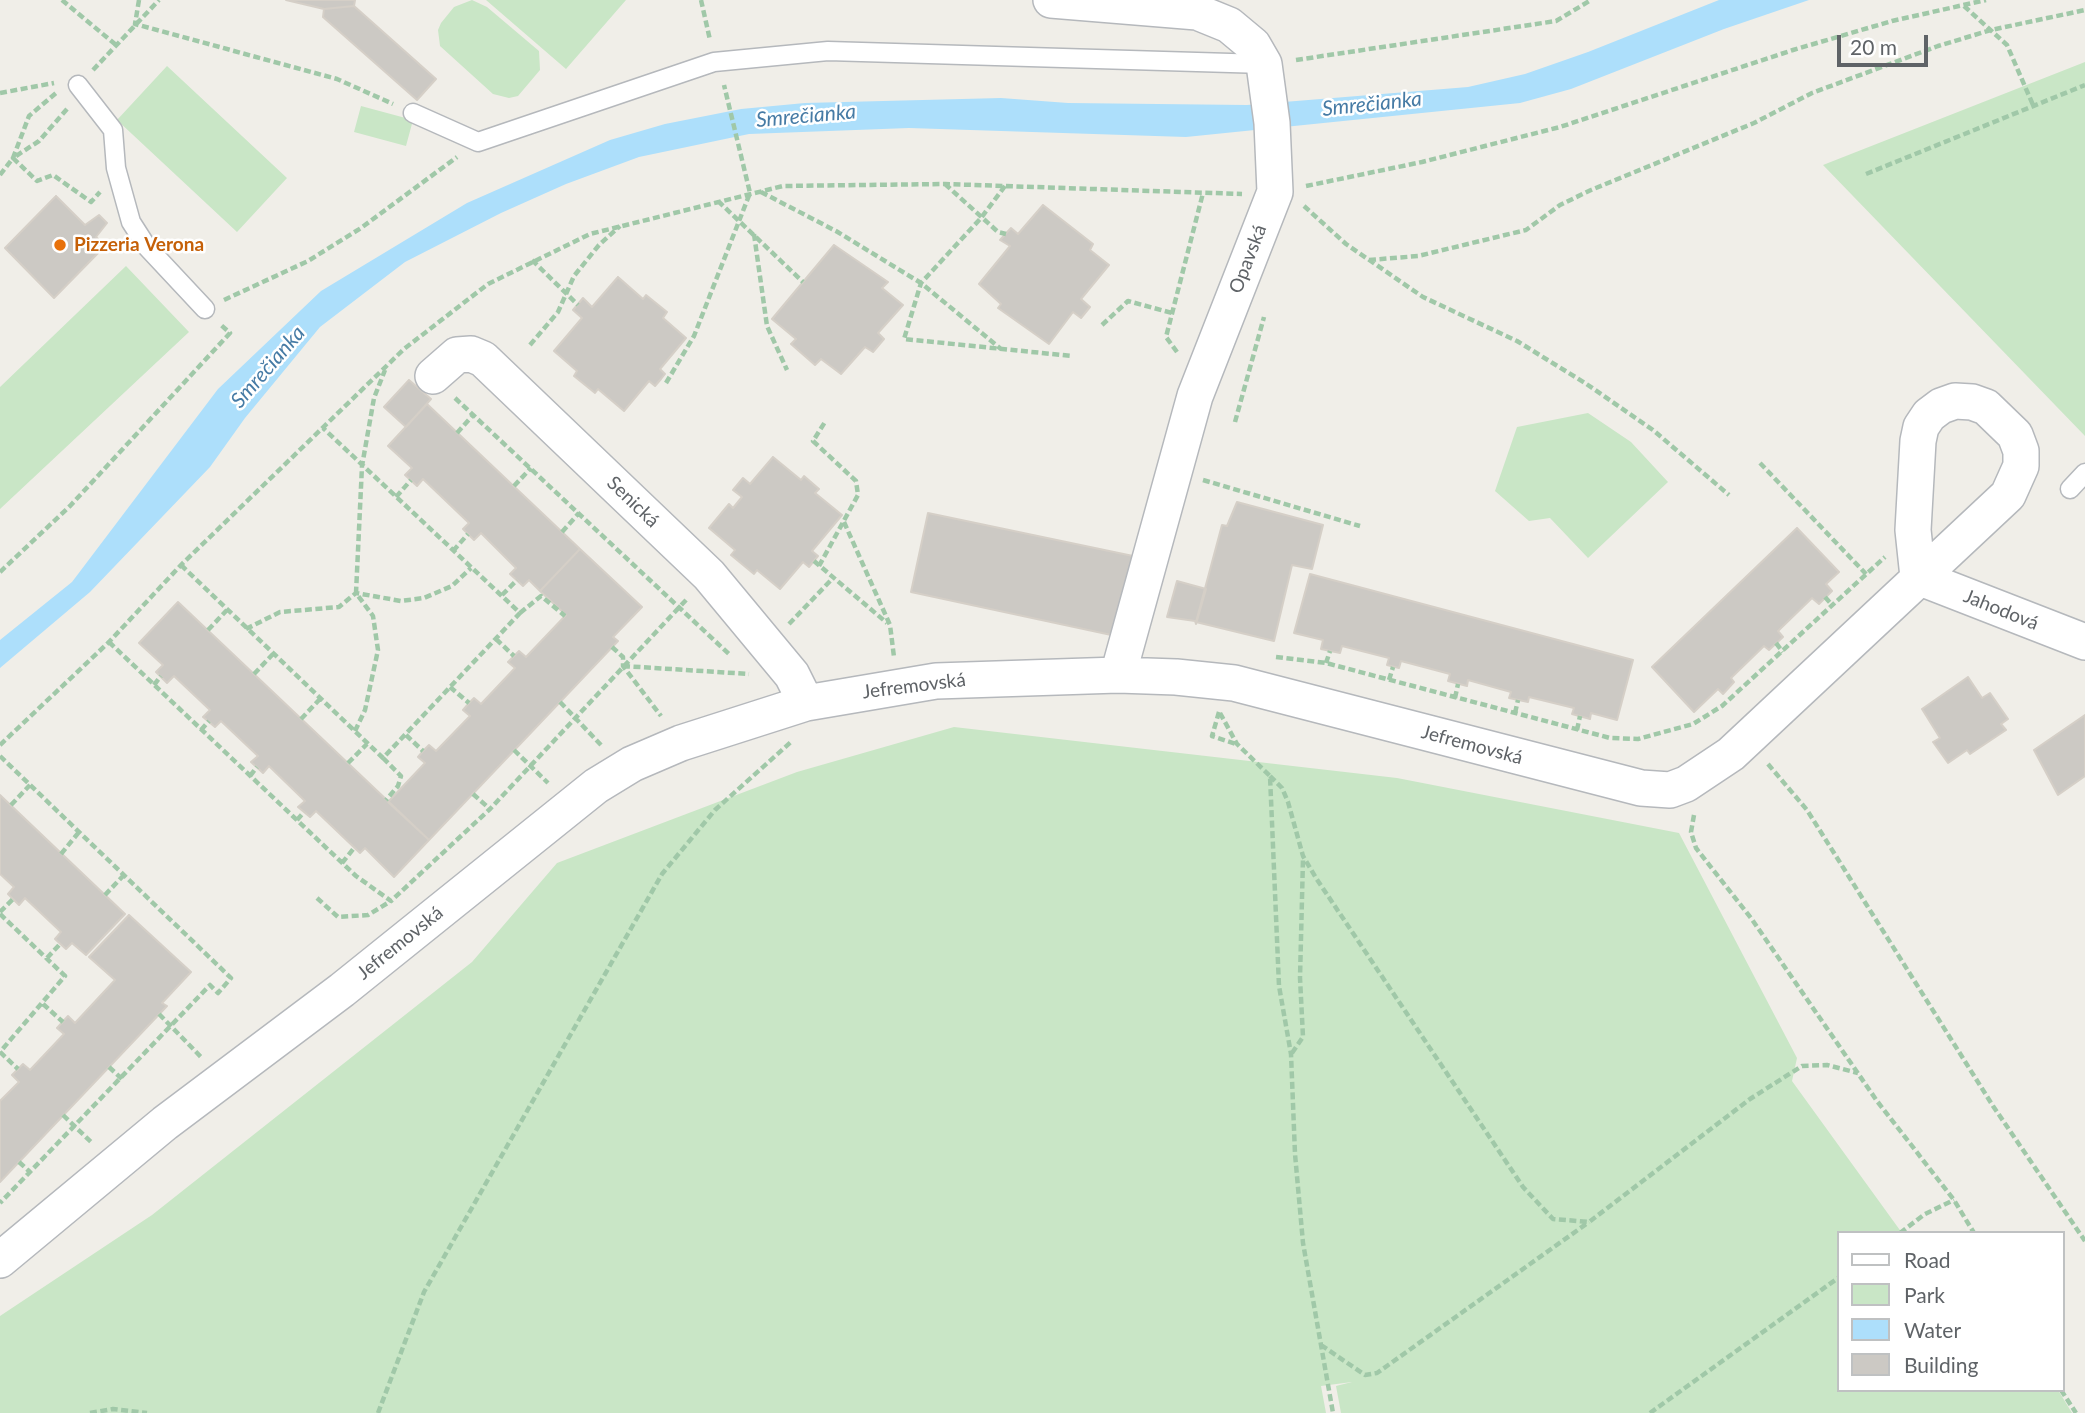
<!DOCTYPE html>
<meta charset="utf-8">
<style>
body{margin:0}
#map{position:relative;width:2085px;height:1413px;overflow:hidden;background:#f0eee8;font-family:Lato,sans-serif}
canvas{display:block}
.legend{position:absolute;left:1837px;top:1231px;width:228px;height:161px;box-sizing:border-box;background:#fff;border:2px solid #bfc1c2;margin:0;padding:9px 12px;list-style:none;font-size:21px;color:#5f6367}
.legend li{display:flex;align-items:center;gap:14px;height:35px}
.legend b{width:35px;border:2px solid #bfc1c2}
.scale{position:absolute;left:1837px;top:35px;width:91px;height:32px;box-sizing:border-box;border:4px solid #5f6367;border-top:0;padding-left:9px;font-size:21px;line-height:24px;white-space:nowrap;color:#5f6367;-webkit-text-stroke:5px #fff;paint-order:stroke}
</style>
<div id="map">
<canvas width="2085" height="1413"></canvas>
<ul class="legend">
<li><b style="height:9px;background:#fff"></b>Road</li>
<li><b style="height:19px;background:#c9e6c6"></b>Park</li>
<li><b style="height:19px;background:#addffb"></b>Water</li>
<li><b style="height:19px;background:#ccc9c4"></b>Building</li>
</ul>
<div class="scale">20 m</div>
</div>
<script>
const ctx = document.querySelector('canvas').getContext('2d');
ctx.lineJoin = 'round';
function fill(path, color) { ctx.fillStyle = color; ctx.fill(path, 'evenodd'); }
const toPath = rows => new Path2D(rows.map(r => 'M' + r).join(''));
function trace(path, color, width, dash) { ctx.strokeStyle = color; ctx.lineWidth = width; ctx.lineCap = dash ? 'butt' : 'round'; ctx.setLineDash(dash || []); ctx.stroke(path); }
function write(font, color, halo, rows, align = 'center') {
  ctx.font = font + ' Lato,sans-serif'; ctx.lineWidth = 5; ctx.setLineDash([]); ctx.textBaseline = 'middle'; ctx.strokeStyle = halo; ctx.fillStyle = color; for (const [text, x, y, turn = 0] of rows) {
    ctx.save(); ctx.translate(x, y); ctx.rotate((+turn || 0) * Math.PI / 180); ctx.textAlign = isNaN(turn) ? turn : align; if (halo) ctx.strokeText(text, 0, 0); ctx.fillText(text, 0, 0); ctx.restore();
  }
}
fill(toPath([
 [472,0,487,7,539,51,540,70,518,96,509,98,493,94,440,46,438,30,441,23,454,7],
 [486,0,626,0,566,69],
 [2085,62,2085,436,1823,165],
 [167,66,287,178,237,232,117,120],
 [361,106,413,120,406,146,354,132],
 [126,266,189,332,0,509,0,387],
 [1588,413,1631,442,1668,482,1588,558,1550,518,1529,521,1495,491,1517,427],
 [954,727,1397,778,1679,833,1797,1058,1792,1081,1902,1233,1838,1233,1838,1390,2058,1390,2072,1413,1341,1413,1336,1386,1352,1382,1321,1386,1326,1413,0,1413,0,1316,152,1215,472,962,557,863,797,772]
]), '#c9e6c6');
fill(toPath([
 [1719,0,1809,0,1724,29,1571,89,1520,103,1186,137,909,128,749,134,639,157,566,184,501,213,405,262,320,327,245,418,210,467,90,592,0,668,0,640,72,582,218,389,321,291,467,203,610,140,665,124,741,109,805,103,1001,98,1068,103,1247,105,1468,87,1525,74,1588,52]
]), '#addffb');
const building = toPath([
 [286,0,355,0,354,6,324,9,286,0],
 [354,6,436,79,417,100,323,17,324,9,354,6],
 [56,196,85,225,99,215,107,223,96,237,105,246,54,298,5,248,56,196],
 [1043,205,1093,244,1090,250,1109,265,1081,299,1090,307,1081,318,1073,312,1049,344,998,308,1001,304,979,284,1010,246,1000,240,1011,228,1018,234,1043,205],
 [834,245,888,282,882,288,903,305,878,333,884,339,873,352,865,347,841,374,821,359,815,365,791,344,796,339,772,319,834,245],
 [618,277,643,299,646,295,667,312,663,318,686,338,660,369,665,374,661,379,655,386,649,381,624,411,598,389,595,393,574,376,577,371,554,351,582,318,573,310,583,298,592,307,618,277],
 [409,380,431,399,406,427,384,407,409,380],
 [427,404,580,549,540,591,529,580,523,586,510,574,516,568,481,533,474,540,463,529,469,523,423,479,417,486,405,475,412,468,388,446,427,404],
 [773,457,801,480,804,476,819,489,815,493,842,515,812,551,818,556,809,567,803,562,780,589,757,570,754,574,731,555,735,550,709,528,729,504,733,508,742,497,733,490,743,478,750,484,773,457],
 [1237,502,1323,525,1312,569,1292,565,1274,641,1196,622,1222,525,1227,526,1237,502],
 [928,513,1133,556,1116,636,911,592,928,513],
 [1797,528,1839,572,1826,584,1832,591,1819,604,1812,598,1778,631,1783,637,1769,650,1764,646,1731,678,1734,682,1723,694,1718,689,1694,712,1652,667,1797,528],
 [580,549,642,607,613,637,618,641,429,840,388,802,425,763,418,757,423,751,429,745,436,751,470,716,463,710,469,703,474,698,481,704,515,668,508,662,519,651,526,657,566,615,540,591,580,549],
 [1310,574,1633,660,1617,720,1591,713,1590,719,1572,714,1574,708,1529,697,1528,702,1509,698,1511,692,1468,680,1467,686,1448,681,1450,674,1401,661,1399,668,1387,665,1389,658,1342,646,1340,653,1321,649,1323,640,1294,633,1310,574],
 [1177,581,1206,589,1196,624,1195,621,1167,617,1177,581],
 [178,602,429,840,394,877,365,848,360,853,316,811,310,817,298,807,305,801,269,766,263,773,251,762,258,756,221,721,215,727,203,717,210,710,174,676,167,683,156,672,163,665,139,643,178,602],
 [1968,677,1982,698,1990,693,2008,719,2001,724,2006,730,1970,754,1967,750,1948,763,1933,742,1940,738,1922,709,1968,677],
 [2085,715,2085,776,2058,795,2034,750,2085,715],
 [0,795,125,914,86,955,72,943,66,949,55,939,61,932,25,898,19,905,8,894,14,887,0,874,0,795],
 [129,915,191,972,162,1003,167,1006,0,1182,0,1101,19,1082,12,1075,23,1064,30,1070,64,1034,57,1028,68,1016,75,1023,115,980,89,957,129,915]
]);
fill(building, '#ccc9c4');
trace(building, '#d5cfc7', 2);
const service = toPath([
 [78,85,113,130,116,168,131,222,147,247,205,309],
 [413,113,478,142,714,62,828,51,1264,64],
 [2070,489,2085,473]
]);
const minor = toPath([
 [1051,0,1197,12,1229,25,1253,45,1264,64,1272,123,1275,192,1195,396,1118,675],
 [433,376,457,355,471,354,483,359,709,575,792,675,806,703],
 [1918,577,2085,642],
 [0,1260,165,1123,342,990,596,786,632,764,681,743,806,703,936,681,1118,675,1176,677,1234,683,1641,788,1670,790,1686,784,1731,754,2008,495,2021,466,2021,451,2015,435,1986,407,1972,402,1955,401,1941,406,1929,415,1921,427,1918,441,1913,530,1918,577]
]);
trace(service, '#b5b8bc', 21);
trace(minor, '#b5b8bc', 38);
trace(toPath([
 [62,0,116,45],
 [139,0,135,24,337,79,393,104],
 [701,0,710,40],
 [1964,6,2007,45,2033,105],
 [1296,60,1556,21,1591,0],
 [93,70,159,0],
 [0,93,54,83],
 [67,109,39,141,13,158,37,181,53,175,91,202,100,192],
 [1866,174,2085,85],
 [0,175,13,158,29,116,56,93],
 [945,184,998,232,1006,234],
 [1005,186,981,218,921,283,904,339,1072,356],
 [1306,186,1422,162,1560,127,1793,50,1892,21,1986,0],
 [761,192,836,231,921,283,1001,349],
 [718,201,803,282],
 [1304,206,1346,244,1423,297,1517,341,1585,383,1653,430,1729,495],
 [754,234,767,326,787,370],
 [532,260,578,305],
 [1369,260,1418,256,1526,230,1560,205,1591,190,1754,123,1812,93,1938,46,1991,30,2085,10],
 [224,300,308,261,361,228,457,157],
 [1102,325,1128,301,1172,313],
 [530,345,558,312,574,276,599,245,620,226],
 [1177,352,1166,337,1203,193],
 [666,383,694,336,750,193,724,85],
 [455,398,730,655],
 [1235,422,1264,317],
 [457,433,473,415],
 [1760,463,1866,574],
 [1203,480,1360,526],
 [514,486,531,468],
 [396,497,411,480],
 [844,522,890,625,894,657],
 [562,532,579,513],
 [453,551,468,534],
 [814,561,887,623],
 [181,565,383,758,520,613,323,428],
 [819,566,858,495,856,481,813,441,825,422],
 [0,572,70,506,230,333,221,325],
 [502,595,517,580],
 [1825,597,1833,606],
 [520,613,541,596,565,616],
 [789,624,832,579],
 [246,629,280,612,339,607,356,593,401,601,424,598,452,586,471,568],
 [208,630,227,610],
 [496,639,514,656],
 [109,642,356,876,391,901,490,809,687,599],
 [1776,643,1783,652],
 [612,647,623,657,623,666,661,716],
 [1276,657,1326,663,1610,738,1638,739,1693,724,1722,706,1885,557],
 [1326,663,1330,651],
 [623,666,749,674],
 [254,674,273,654],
 [1389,680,1393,667],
 [154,685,161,676],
 [450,687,469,703],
 [1455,698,1458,684],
 [560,702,601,745],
 [1219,712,1212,736,1236,744],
 [1220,713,1237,744,1270,776,1279,986,1291,1054,1295,1154,1303,1243,1333,1413],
 [1515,713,1518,700],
 [301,719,320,699],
 [201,730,209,721],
 [1577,730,1580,716],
 [355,731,365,710,378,650,373,616,356,593,362,466,374,398,385,370],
 [406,735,423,751],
 [0,745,109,642,181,565,404,349,488,284,590,234,783,186,945,184,1242,194],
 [514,750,548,783],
 [0,756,231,978,218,993,210,985,0,1203],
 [383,758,401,776,398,786,386,800],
 [348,763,367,744],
 [1768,764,1807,810,1993,1106,2085,1241],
 [250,776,257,767],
 [1270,776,1282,788,1288,802,1303,856,1316,878,1523,1187,1553,1219,1589,1222,1750,1099,1802,1066,1827,1065,1858,1073],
 [473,794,490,809],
 [11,805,30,785],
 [1694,815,1691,832,1696,848,1751,918,1877,1101,1954,1200,1974,1233],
 [297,820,304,812],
 [61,854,79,832],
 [342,863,354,848],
 [105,895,123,876],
 [317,898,338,917,368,915,391,901],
 [0,912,13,899],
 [0,914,65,976,0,1052],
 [47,958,60,944],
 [43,1004,63,1022],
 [159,1014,202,1058],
 [0,1052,18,1069],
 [1292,1053,1303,1037,1300,978,1303,859],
 [109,1067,122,1079],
 [63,1115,91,1142],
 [19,1162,30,1172],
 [1900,1233,1925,1214,1954,1200],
 [1321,1345,1365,1375,1377,1373,1589,1222],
 [2061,1390,2076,1413],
 [90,1413,113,1409,147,1413],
 [378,1413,424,1292,662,874,715,810,792,741],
 [1650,1413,1838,1278]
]), '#a0c8a8', 4.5, [7, 3.5]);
trace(service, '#fff', 18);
trace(minor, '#fff', 35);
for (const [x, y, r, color] of [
 [60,245,7,"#e8710a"]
]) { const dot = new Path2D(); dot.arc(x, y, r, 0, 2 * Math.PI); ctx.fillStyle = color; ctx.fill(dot); trace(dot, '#fff', 2.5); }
write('bold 19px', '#c56008', '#fff', [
 ["Pizzeria Verona",74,245]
], 'left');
write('19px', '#5f6367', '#fff', [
 ["Opavská",1248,259,-69],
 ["Senická",633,502,44],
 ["Jahodová",2001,610,22],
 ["Jefremovská",914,686,-7],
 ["Jefremovská",1472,745,15],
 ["Jefremovská",400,943,-39]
]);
write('italic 21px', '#467ba5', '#fff', [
 ["Smrečianka",1372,104,-6],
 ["Smrečianka",806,116,-5],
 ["Smrečianka",268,367,-49]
]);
</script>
